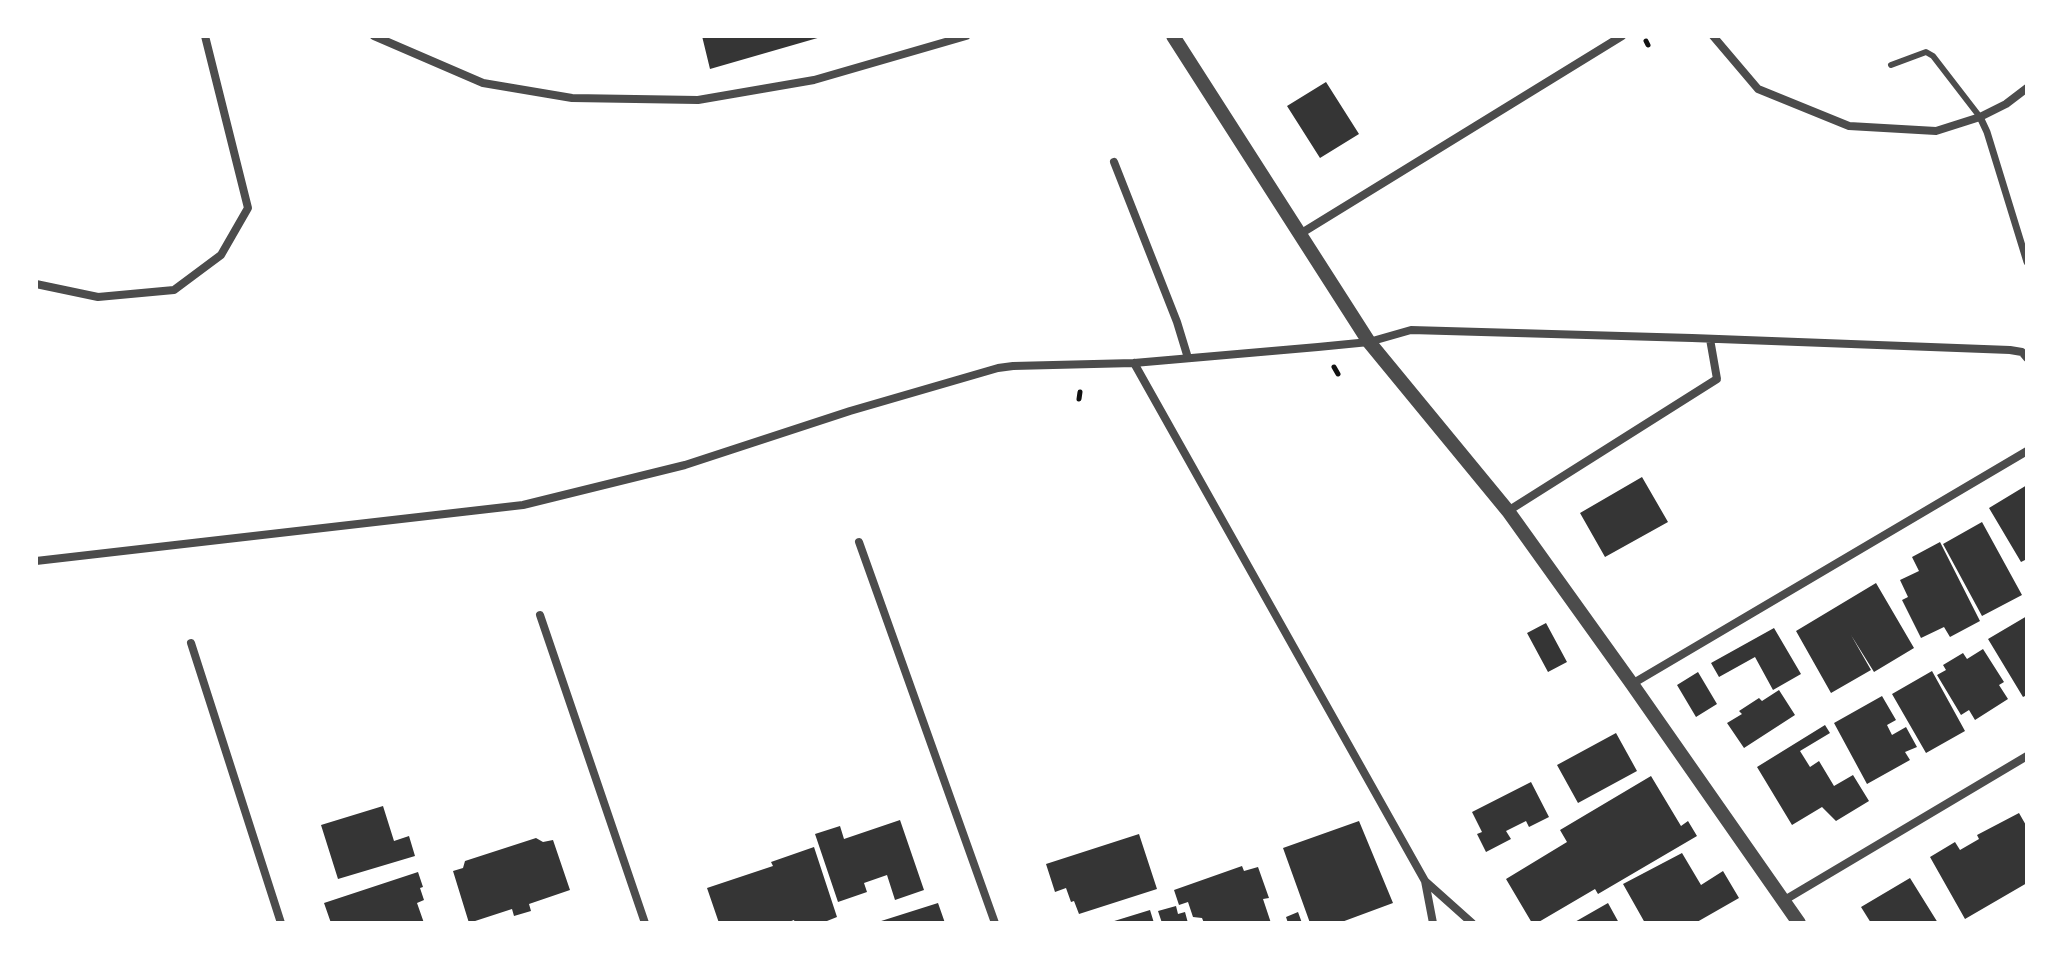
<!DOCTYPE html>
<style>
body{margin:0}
#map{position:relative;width:2063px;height:959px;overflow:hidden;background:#fff;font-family:"Exo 2",sans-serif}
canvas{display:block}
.frame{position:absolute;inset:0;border:38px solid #fff;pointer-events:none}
</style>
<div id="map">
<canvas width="2063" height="959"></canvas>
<div class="frame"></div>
</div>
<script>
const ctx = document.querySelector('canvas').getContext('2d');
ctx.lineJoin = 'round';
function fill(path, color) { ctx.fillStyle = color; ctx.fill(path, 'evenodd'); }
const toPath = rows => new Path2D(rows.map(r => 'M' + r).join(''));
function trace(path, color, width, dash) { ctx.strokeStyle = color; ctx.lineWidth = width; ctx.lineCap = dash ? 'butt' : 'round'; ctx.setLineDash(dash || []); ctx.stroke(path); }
fill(toPath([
 [702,36,821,36,821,37,710,69],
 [1326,82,1359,134,1320,158,1287,106],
 [1642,477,1668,522,1605,557,1580,513],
 [2027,485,2027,559,2021,562,1989,508],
 [1982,522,2022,595,1982,616,1943,544],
 [1940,542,1980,621,1950,637,1944,627,1921,638,1902,600,1908,597,1900,580,1919,571,1912,557],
 [1876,583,1914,648,1874,672,1851,635,1871,670,1831,693,1796,631],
 [2027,616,2027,695,2023,697,1988,639],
 [1546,623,1567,662,1548,672,1527,633],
 [1774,628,1801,674,1773,690,1755,657,1719,677,1711,663],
 [1983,649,2004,682,1999,685,2008,699,1975,720,1969,710,1961,715,1937,675,1946,670,1943,665,1963,653,1967,659],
 [1932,671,1965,731,1926,753,1892,694],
 [1698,672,1717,704,1696,717,1677,685],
 [1779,690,1795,715,1744,748,1727,723,1742,714,1739,711,1759,698,1762,701],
 [1882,696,1896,720,1887,725,1892,735,1906,727,1917,747,1905,752,1910,760,1867,784,1834,723],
 [1825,725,1830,733,1800,751,1810,767,1819,761,1834,786,1853,775,1869,801,1836,821,1822,807,1792,825,1757,767],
 [1616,733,1637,771,1578,803,1557,765],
 [1651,776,1681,826,1688,821,1697,836,1598,894,1595,889,1537,923,1532,923,1506,879,1567,842,1560,830],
 [1531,782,1549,817,1529,827,1526,821,1506,831,1511,839,1486,852,1477,834,1482,832,1472,812],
 [383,806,394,841,409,836,415,856,338,879,321,825],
 [2019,813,2027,827,2027,883,1965,919,1930,857,1955,842,1960,850,1979,839,1977,835],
 [900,820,924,890,895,900,887,875,864,883,867,892,838,902,815,834,840,826,844,839],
 [1359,821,1393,903,1339,923,1310,923,1283,848],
 [1139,834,1157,889,1079,914,1074,901,1071,902,1066,888,1055,892,1046,864],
 [536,838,543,842,553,840,570,890,529,904,531,911,514,916,512,909,469,923,453,871,463,868,465,861],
 [814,847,837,917,822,923,795,923,794,920,786,923,719,923,707,888,773,866,771,862],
 [1682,853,1701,885,1723,871,1739,898,1697,922,1645,923,1623,884],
 [1242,866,1244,871,1258,867,1269,898,1263,899,1271,923,1204,923,1202,918,1193,917,1188,902,1179,905,1174,890],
 [418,872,423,887,420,888,424,900,417,903,424,923,331,923,324,903],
 [1910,878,1938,923,1871,923,1861,907],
 [938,903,945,923,879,923,878,922],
 [1608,903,1619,923,1573,923],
 [1176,906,1178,914,1185,912,1188,923,1162,923,1158,911],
 [1150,910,1154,923,1111,923,1111,922],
 [1298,912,1302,923,1288,923,1286,917]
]), '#353535');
trace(toPath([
 [1646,41,1648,45],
 [1334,367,1338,374],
 [1079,399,1080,392]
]), '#111', 5);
trace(toPath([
 [1891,65,1926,52,1933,56,1980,117]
]), '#4c4c4c', 6);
trace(toPath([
 [1980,117,1987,132,2027,262]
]), '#4c4c4c', 7);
trace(toPath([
 [374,36,483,83,572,98,698,100,814,80,966,36],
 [1713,36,1758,89,1849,126,1936,131,1980,117,2006,104,2027,88],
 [1114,162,1177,322,1188,358],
 [1300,234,1622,36],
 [36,284,98,297,174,290,221,255,248,208,205,36],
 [1134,363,1425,881,1472,923],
 [1508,511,1717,379,1710,339],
 [859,542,995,923],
 [36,561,523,505,685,465,850,411,998,368,1013,366,1134,363,1318,347,1369,342,1411,330,1692,338,2010,350,2022,352,2027,358],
 [540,615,645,923],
 [191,643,281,923],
 [1632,684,2027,451],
 [1425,881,1433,923],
 [1783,901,2027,756]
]), '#4c4c4c', 8);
trace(toPath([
 [1173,36,1369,342,1508,511,1632,684,1799,923]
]), '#4c4c4c', 14);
</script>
